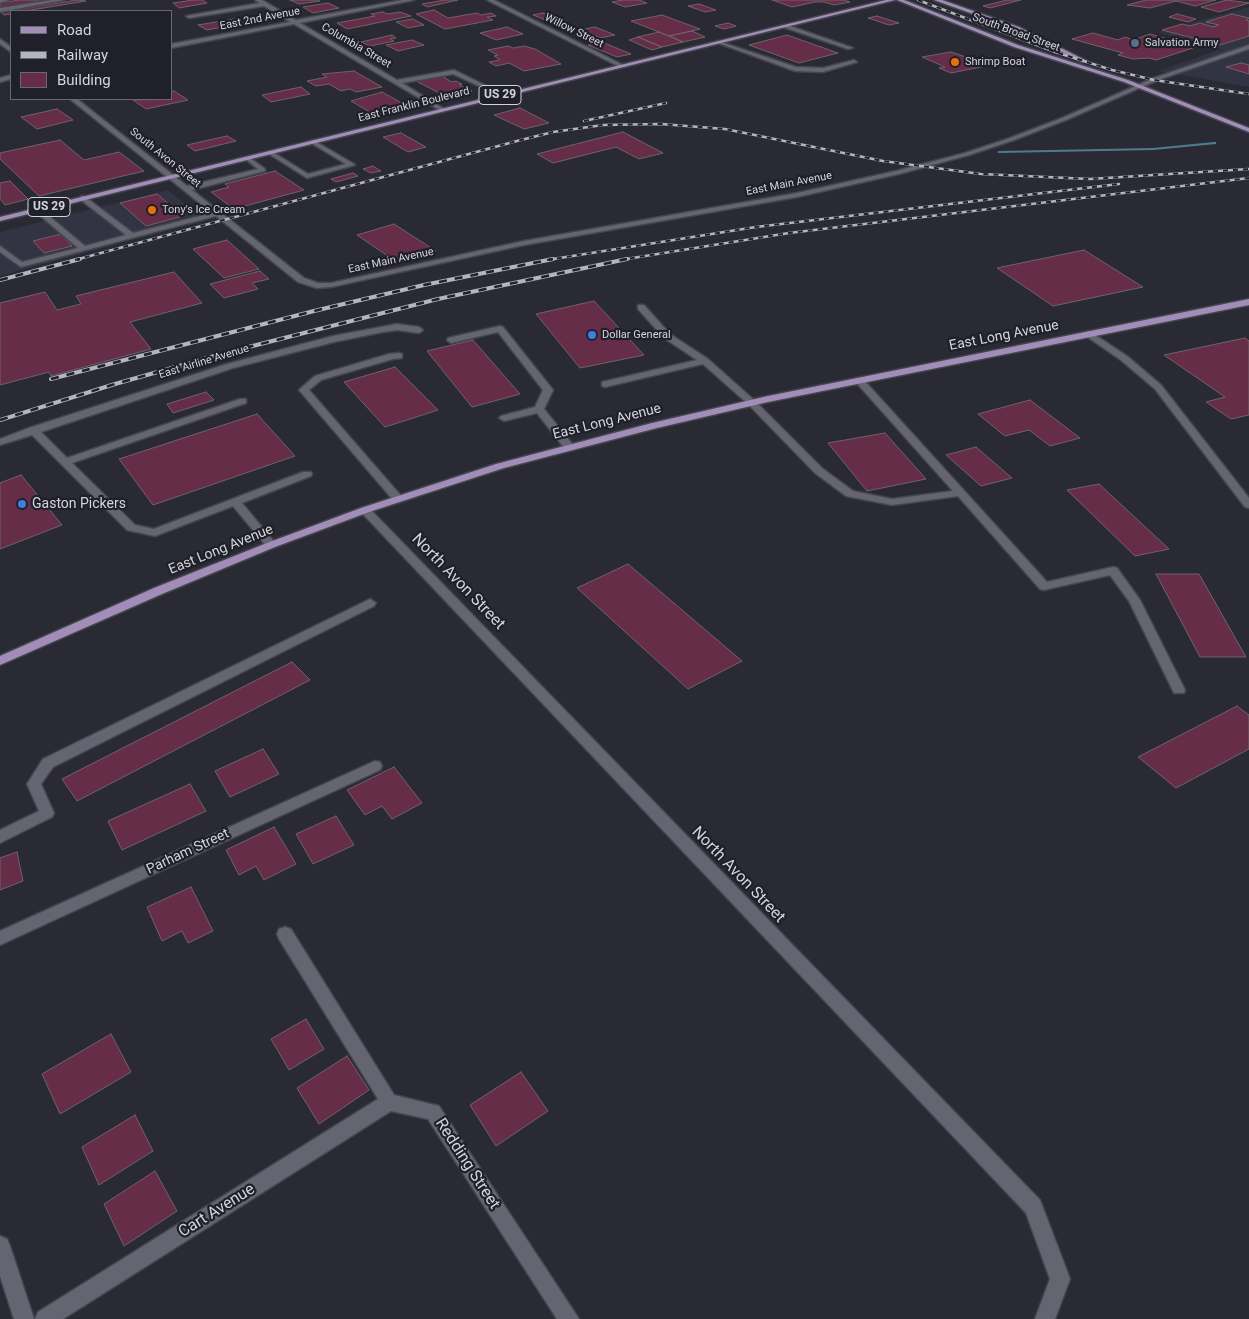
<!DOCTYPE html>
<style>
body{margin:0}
#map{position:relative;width:1249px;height:1319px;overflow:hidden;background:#292a34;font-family:Roboto,sans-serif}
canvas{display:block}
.legend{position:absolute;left:10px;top:10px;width:162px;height:90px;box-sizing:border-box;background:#1f202a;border:1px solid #676871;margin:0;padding:6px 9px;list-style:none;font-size:15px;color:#d4d5dc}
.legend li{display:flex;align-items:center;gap:10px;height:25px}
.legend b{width:25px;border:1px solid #676871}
</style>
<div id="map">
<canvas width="1249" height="1319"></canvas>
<ul class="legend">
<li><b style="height:6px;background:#a28db8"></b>Road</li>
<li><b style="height:6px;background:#b4b5bd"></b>Railway</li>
<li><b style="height:14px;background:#662d49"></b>Building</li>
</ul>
</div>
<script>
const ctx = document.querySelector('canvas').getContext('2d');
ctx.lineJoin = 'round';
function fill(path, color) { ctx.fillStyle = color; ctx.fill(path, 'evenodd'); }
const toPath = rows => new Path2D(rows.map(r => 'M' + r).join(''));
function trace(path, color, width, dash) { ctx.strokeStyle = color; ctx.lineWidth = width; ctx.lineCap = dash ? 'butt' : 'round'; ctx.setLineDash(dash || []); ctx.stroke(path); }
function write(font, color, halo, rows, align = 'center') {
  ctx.font = font + ' Roboto,sans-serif'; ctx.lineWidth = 4.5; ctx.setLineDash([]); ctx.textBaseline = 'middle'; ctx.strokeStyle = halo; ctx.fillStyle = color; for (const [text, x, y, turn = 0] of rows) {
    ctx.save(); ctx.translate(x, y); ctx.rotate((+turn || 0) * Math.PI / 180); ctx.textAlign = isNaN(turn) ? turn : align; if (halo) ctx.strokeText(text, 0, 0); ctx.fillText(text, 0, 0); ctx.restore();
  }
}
fill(toPath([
 [1249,7,1249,87,1158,71,1221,49,1157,32],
 [168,190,204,220,0,276,0,232]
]), '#323343');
fill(toPath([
 [1214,142,1216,142,1216,144,1153,150,999,153,997,152,999,151,1153,148,1214,142]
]), '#4e7c8d');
const building = toPath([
 [19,0,55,0,0,8,0,3,19,0],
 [77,0,86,1,25,11,11,11,11,14,4,15,1,12,77,0],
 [193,0,202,0,207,3,179,8,173,3,193,0],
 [290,0,318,0,320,1,299,4,290,0],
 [445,0,458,0,427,7,422,4,445,0],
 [623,0,639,0,647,3,625,7,612,2,623,0],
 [772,0,844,0,850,2,834,5,824,2,815,2,792,7,772,0],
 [1007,0,1021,0,990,8,983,6,1007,0],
 [1146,0,1216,0,1195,6,1176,1,1150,8,1127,5,1146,0],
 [1227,0,1249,3,1219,12,1201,7,1227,0],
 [328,3,339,8,313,13,303,7,328,3],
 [699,4,716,10,705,12,688,6,699,4],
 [434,10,448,18,477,13,481,15,491,13,496,16,487,17,493,20,445,29,416,14,434,10],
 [383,12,387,14,400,12,411,16,347,29,337,23,375,16,371,14,383,12],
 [543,13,558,19,548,21,533,15,543,13],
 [1177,14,1196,19,1188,22,1169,17,1177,14],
 [1232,14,1249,18,1246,20,1249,21,1249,36,1220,45,1162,30,1182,24,1190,26,1200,23,1213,27,1219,25,1206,22,1232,14],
 [662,15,700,29,669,36,631,21,662,15],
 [877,16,899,23,889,25,868,18,877,16],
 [240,18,249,22,207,30,198,25,240,18],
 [413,19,424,25,408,28,396,22,413,19],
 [728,23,736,26,724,29,715,26,728,23],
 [507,27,523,34,496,40,480,33,507,27],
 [595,27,615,35,600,38,580,30,595,27],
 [692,31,705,37,683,42,669,36,692,31],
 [659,32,669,36,683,42,662,47,638,37,659,32],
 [1093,33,1118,40,1125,37,1133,40,1150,34,1196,47,1156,60,1149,58,1133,59,1118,55,1123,53,1072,39,1093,33],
 [392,35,396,38,390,39,394,41,370,46,361,42,392,35],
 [787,35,838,53,799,63,749,45,787,35],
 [638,37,662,47,652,50,629,40,638,37],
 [412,40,424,45,398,51,386,45,412,40],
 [602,42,631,54,617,57,588,45,602,42],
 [508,46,513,48,524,46,535,49,561,64,524,71,509,63,496,66,489,62,500,60,494,56,498,55,488,50,508,46],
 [951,52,969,58,966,58,986,66,951,73,939,68,945,67,922,57,951,52],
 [1241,63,1249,65,1249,74,1226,67,1241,63],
 [354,71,382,87,356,92,350,89,341,91,329,84,316,86,307,81,327,77,322,74,354,71],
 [440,75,452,82,456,81,462,84,459,85,472,91,447,97,416,81,440,75],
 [301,87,310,94,271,102,262,95,301,87],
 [174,91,188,100,146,109,133,100,171,99,171,92,174,91],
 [382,92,409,107,375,115,351,101,382,92],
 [520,108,549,123,524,129,494,115,520,108],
 [57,109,73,120,37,129,21,117,57,109],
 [623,132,663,153,639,159,616,147,553,163,537,154,623,132],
 [401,133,426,147,408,152,383,137,401,133],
 [227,136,236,141,195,151,187,145,227,136],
 [60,140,84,160,119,152,144,171,39,196,0,159,0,153,60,140],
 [373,166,381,171,371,173,363,169,373,166],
 [275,171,304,190,234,209,211,192,229,187,225,184,275,171],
 [353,173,358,176,336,182,331,179,353,173],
 [10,181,28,199,5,205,0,199,0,183,10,181],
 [157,194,183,216,146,226,120,203,157,194],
 [394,224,436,251,398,263,357,235,394,224],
 [61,234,72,246,44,253,33,241,61,234],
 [227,240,259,269,224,278,193,249,227,240],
 [1084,250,1143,287,1053,306,997,268,1084,250],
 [260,271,269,279,252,283,258,289,224,298,210,284,260,271],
 [174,272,202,303,130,322,151,349,51,376,49,372,0,385,0,303,45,292,57,310,81,304,76,296,174,272],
 [594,301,644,355,580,368,536,314,594,301],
 [1245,338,1249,341,1249,415,1231,419,1206,402,1225,397,1164,355,1245,338],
 [473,340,520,394,472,407,427,351,473,340],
 [395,367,438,410,385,427,344,382,395,367],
 [206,392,214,400,173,413,167,404,206,392],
 [1030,400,1080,438,1050,446,1029,430,1005,436,978,414,1030,400],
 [257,414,295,456,153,505,119,459,257,414],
 [885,433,926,479,867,491,828,443,885,433],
 [976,447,1012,478,981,486,946,455,976,447],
 [21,475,62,525,0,549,0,483,21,475],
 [1099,484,1169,549,1135,556,1067,490,1099,484],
 [628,564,742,661,688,689,577,588,628,564],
 [1156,574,1199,574,1246,657,1200,657,1156,574],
 [292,662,310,680,77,801,62,779,292,662],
 [1237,706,1249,715,1249,749,1176,788,1138,757,1237,706],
 [263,749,279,774,230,797,215,771,263,749],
 [394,767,422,803,392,819,382,806,365,815,347,790,394,767],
 [190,784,206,811,122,850,108,821,190,784],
 [336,816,354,845,313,864,296,834,336,816],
 [274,827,296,864,264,880,256,866,239,875,226,850,274,827],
 [17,852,23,881,0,890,0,858,17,852],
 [191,887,213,931,188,943,182,931,162,941,147,907,191,887],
 [306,1019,324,1049,289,1070,271,1039,306,1019],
 [111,1034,131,1072,60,1114,42,1074,111,1034],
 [347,1056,369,1090,319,1124,297,1088,347,1056],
 [521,1072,548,1111,496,1146,470,1105,521,1072],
 [135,1115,153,1151,99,1185,82,1147,135,1115],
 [155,1171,177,1211,124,1246,104,1204,155,1171]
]);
fill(building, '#662d49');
trace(building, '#6f6368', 1);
const minor = toPath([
 [0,0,9,0,0,3,0,0],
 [52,0,64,0,0,12,0,8,52,0],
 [255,0,262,0,296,20,403,0,414,0,300,23,397,80,454,70,505,95,500,96,453,74,402,83,446,110,441,111,294,24,171,48,171,44,290,22,264,6,189,18,186,16,260,3,255,0],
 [487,0,494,0,625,66,620,67,487,0],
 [783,25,787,25,853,48,848,49,783,27,783,25],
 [0,39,11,47,11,52,0,44,0,39],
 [718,41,796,67,823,68,854,60,857,62,823,72,795,71,718,43,718,41],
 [1249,45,1249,49,1158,80,1066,120,1014,140,969,155,899,174,797,197,524,245,331,287,317,288,298,282,216,216,21,267,0,252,0,246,22,262,78,248,35,211,34,209,38,207,85,246,126,235,81,200,81,196,84,196,133,233,212,213,70,99,77,99,187,186,258,169,244,158,249,157,265,169,265,171,192,190,304,278,318,283,331,283,524,241,797,193,896,171,965,153,1010,138,1062,118,1154,78,1249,45],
 [11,75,11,79,0,82,0,78,11,75],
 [313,140,354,164,355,165,307,178,266,152,271,151,308,174,346,164,311,143,310,142,313,140],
 [638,305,644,305,670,334,708,359,754,400,823,469,853,491,892,499,953,491,854,380,856,378,862,378,1047,582,1113,567,1117,568,1140,600,1185,690,1184,693,1174,693,1129,601,1110,575,1044,590,1040,589,958,496,892,505,846,496,815,473,748,404,703,364,605,387,602,386,602,382,697,360,664,338,638,309,638,305],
 [397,324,419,327,423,330,419,333,397,330,383,332,334,342,233,368,41,432,67,458,240,399,246,399,246,403,72,463,135,525,154,529,303,472,311,472,312,474,311,476,242,503,275,543,277,545,275,547,267,547,233,506,155,536,127,530,32,435,0,445,0,439,29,428,227,364,333,336,397,324],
 [500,326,503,327,553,390,544,409,573,445,573,449,565,449,537,413,504,421,499,418,501,416,535,407,543,390,498,332,451,343,447,340,448,338,500,326],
 [1089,331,1127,356,1161,385,1249,498,1249,508,1245,507,1155,389,1121,360,1086,336,1086,332,1089,331],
 [399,353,402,354,402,358,393,359,321,380,309,390,402,497,403,499,398,502,394,501,299,390,315,376,389,354,399,353],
 [365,507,369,508,1040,1200,1070,1279,1055,1319,1035,1319,1050,1279,1026,1213,361,512,360,510,361,508,365,507],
 [370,599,376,603,374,606,53,767,41,784,54,813,52,817,0,843,0,830,39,811,27,784,43,759,370,599],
 [375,761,380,762,382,766,380,770,0,945,0,931,375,761],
 [285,927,291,929,394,1095,439,1106,579,1319,557,1319,428,1119,391,1111,63,1319,35,1319,38,1312,378,1099,279,939,277,934,279,929,285,927],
 [0,1236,7,1239,10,1246,34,1319,14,1319,0,1276,0,1236]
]);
const major = toPath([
 [886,0,895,0,0,221,0,217,886,0],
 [897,0,904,0,1018,45,1128,80,1249,128,1249,132,1124,82,1014,47,897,0],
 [934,0,942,0,1019,27,1087,61,1082,62,1015,29,934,0],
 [1249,299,1249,305,768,402,657,428,504,468,369,512,275,547,162,594,0,665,0,656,154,588,267,543,361,508,496,464,652,423,768,396,1249,299]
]);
trace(minor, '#44454d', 3);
trace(major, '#44454d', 3);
fill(minor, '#646571');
fill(major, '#a28db8');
const railFar1 = toPath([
 [918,0,1055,52,1112,70,1154,80,1249,94],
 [584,121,666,103],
 [75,260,517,141,553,132,603,125,661,124,725,129,883,161,981,174,1090,179,1249,169],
 [547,260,756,227,1119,184],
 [620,260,789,233,1249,178]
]);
const rail = toPath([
 [0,280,80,259],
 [51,379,314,311,424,285,553,259],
 [0,420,115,384,225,353,438,299,627,259]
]);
trace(railFar1, '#b4b5bd', 2.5);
trace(rail, '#b4b5bd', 4);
trace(railFar1, '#1f202a', 2, [5]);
trace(rail, '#1f202a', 2.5, [8]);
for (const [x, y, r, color] of [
 [1135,43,5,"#5c6f8a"],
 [955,62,5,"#e8710a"],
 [152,210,5,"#e8710a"],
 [592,335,5,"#3f7fe0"],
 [22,504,5,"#3f7fe0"]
]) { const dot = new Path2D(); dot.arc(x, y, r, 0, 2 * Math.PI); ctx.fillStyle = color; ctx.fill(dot); trace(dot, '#1f202a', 2); }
write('11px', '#d4d5dc', '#1f202a', [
 ["East 2nd Avenue",260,19,-11],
 ["Willow Street",574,31,26],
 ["South Broad Street",1016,33,20],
 ["Columbia Street",356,46,30],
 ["East Franklin Boulevard",414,105,-14],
 ["South Avon Street",165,158,39],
 ["East Main Avenue",789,184,-11],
 ["East Main Avenue",391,261,-12],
 ["East Airline Avenue",204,362,-17]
]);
write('11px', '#d4d5dc', '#1f202a', [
 ["Salvation Army",1145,43],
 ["Shrimp Boat",965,62],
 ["Tony's Ice Cream",162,210],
 ["Dollar General",602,335]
], 'left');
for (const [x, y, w] of [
 [500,95,42],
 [49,207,42]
]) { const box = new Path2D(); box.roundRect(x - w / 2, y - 9.5, w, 19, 4); ctx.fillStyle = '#1f202a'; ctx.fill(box); trace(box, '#d4d5dc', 1); }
write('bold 12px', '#d4d5dc', null, [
 ["US 29",500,95],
 ["US 29",49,207]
]);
write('14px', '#d4d5dc', '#1f202a', [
 ["East Long Avenue",1004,336,-11],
 ["East Long Avenue",607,422,-14],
 ["East Long Avenue",221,550,-22],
 ["Parham Street",188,852,-25]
]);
write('14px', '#d4d5dc', '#1f202a', [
 ["Gaston Pickers",32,504]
], 'left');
write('16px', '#d4d5dc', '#1f202a', [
 ["North Avon Street",458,582,46],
 ["North Avon Street",738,875,46],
 ["Redding Street",467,1164,57],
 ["Cart Avenue",217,1211,-32]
]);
</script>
